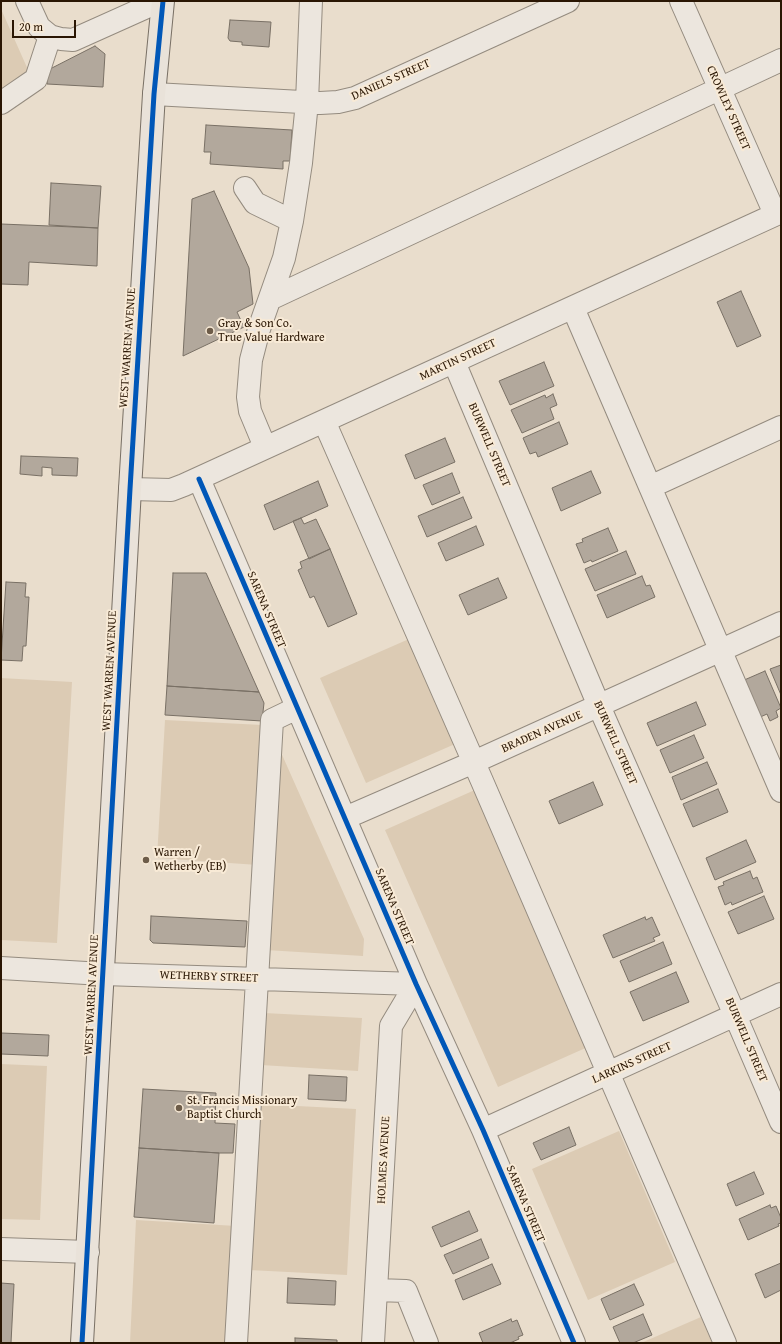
<!DOCTYPE html>
<style>
body{margin:0}
#map{position:relative;width:782px;height:1344px;overflow:hidden;background:#e9ddcc;font-family:"Gentium Book Plus",serif}
canvas{display:block}
.frame{position:absolute;inset:0;border:2px solid #2a1603;pointer-events:none}
.scale{position:absolute;left:12px;top:20px;width:64px;height:18px;box-sizing:border-box;border:2px solid #2a1603;border-top:0;padding-left:5px;font-size:12px;line-height:14px;white-space:nowrap;color:#2a1603;-webkit-text-stroke:3px #f8ead6;paint-order:stroke}
</style>
<div id="map">
<canvas width="782" height="1344"></canvas>
<div class="frame"></div>
<div class="scale">20 m</div>
</div>
<script>
const ctx = document.querySelector('canvas').getContext('2d');
ctx.lineJoin = 'round';
function fill(path, color) { ctx.fillStyle = color; ctx.fill(path, 'evenodd'); }
const toPath = rows => new Path2D(rows.map(r => 'M' + r).join(''));
function trace(path, color, width, dash) { ctx.strokeStyle = color; ctx.lineWidth = width; ctx.lineCap = dash ? 'butt' : 'round'; ctx.setLineDash(dash || []); ctx.stroke(path); }
function write(font, color, halo, rows, align = 'center') {
  ctx.font = font + ' "Gentium Book Plus",serif'; ctx.lineWidth = 4; ctx.setLineDash([]); ctx.textBaseline = 'middle'; ctx.strokeStyle = halo; ctx.fillStyle = color; for (const [text, x, y, turn = 0] of rows) {
    ctx.save(); ctx.translate(x, y); ctx.rotate((+turn || 0) * Math.PI / 180); ctx.textAlign = isNaN(turn) ? turn : align; if (halo) ctx.strokeText(text, 0, 0); ctx.fillText(text, 0, 0); ctx.restore();
  }
}
fill(toPath([
 [1,9,29,72,1,90],
 [409,639,455,744,366,783,320,678],
 [1,678,72,682,57,943,1,940],
 [165,720,262,725,258,865,157,858],
 [279,748,364,939,363,956,266,950],
 [477,789,590,1046,498,1087,385,830],
 [264,1013,362,1018,358,1071,261,1065],
 [1,1064,47,1066,40,1220,1,1219],
 [258,1104,356,1109,347,1275,249,1270],
 [619,1131,675,1262,588,1300,532,1169],
 [136,1220,236,1226,230,1343,130,1343],
 [701,1317,712,1343,641,1343]
]), '#dccbb4');
const building = toPath([
 [230,20,271,22,269,47,242,45,242,42,230,41,228,38,230,20],
 [95,46,105,54,103,87,47,84,48,70,95,46],
 [206,125,292,130,290,161,283,161,283,169,210,164,211,152,204,152,206,125],
 [51,183,101,186,98,228,49,225,51,183],
 [214,191,249,268,253,304,237,312,244,327,183,356,192,199,214,191],
 [1,224,98,228,97,266,29,262,28,285,1,284,1,224],
 [741,291,761,336,737,347,717,302,741,291],
 [544,362,554,386,510,405,499,381,544,362],
 [553,394,557,405,550,408,554,419,522,433,511,410,545,395,546,398,553,394],
 [559,422,568,444,538,457,536,452,530,454,523,438,559,422],
 [445,438,455,462,415,479,405,455,445,438],
 [21,456,78,458,77,476,52,475,52,468,42,467,42,476,20,474,21,456],
 [591,471,601,493,561,511,552,488,591,471],
 [452,473,460,493,432,505,423,485,452,473],
 [318,481,328,506,274,530,264,505,318,481],
 [463,497,472,518,427,537,418,516,463,497],
 [301,518,304,524,316,519,330,549,309,559,293,521,301,518],
 [476,526,484,545,446,561,438,543,476,526],
 [608,528,618,551,592,562,591,560,584,563,576,544,583,542,582,539,608,528],
 [330,549,357,614,328,627,314,596,310,598,298,570,302,568,300,562,330,549],
 [626,551,636,574,595,591,585,569,626,551],
 [173,573,206,573,259,692,167,686,173,573],
 [642,576,646,586,650,585,655,597,607,618,597,595,642,576],
 [498,578,507,598,468,615,459,595,498,578],
 [6,582,26,583,25,597,29,597,26,646,23,646,22,661,1,660,6,582],
 [781,665,781,695,770,669,781,665],
 [765,671,781,708,776,711,778,717,770,721,767,714,758,718,742,681,765,671],
 [167,686,259,692,264,703,262,721,165,715,167,686],
 [696,702,706,725,657,746,647,723,696,702],
 [694,735,704,758,670,773,660,750,694,735],
 [707,762,717,784,681,800,672,777,707,762],
 [593,782,603,805,559,824,549,801,593,782],
 [718,789,728,812,693,827,683,804,718,789],
 [746,840,756,862,715,880,706,858,746,840],
 [750,871,753,879,757,877,763,892,732,905,731,902,725,905,718,887,724,885,723,882,750,871],
 [764,896,774,919,738,934,728,912,764,896],
 [151,916,247,921,245,947,153,943,150,940,151,916],
 [645,917,646,920,652,917,660,935,653,938,655,941,613,958,603,935,645,917],
 [663,942,672,964,629,982,620,961,663,942],
 [676,972,689,1002,643,1021,630,992,676,972],
 [1,1033,49,1035,48,1056,1,1054,1,1033],
 [309,1075,347,1077,346,1101,308,1099,309,1075],
 [143,1089,216,1093,215,1123,235,1124,233,1153,219,1153,139,1148,143,1089],
 [569,1127,576,1145,541,1160,533,1143,569,1127],
 [139,1148,219,1153,214,1223,134,1217,139,1148],
 [754,1172,764,1194,736,1206,727,1184,754,1172],
 [770,1205,771,1208,776,1206,781,1218,781,1223,778,1224,779,1226,748,1240,739,1219,770,1205],
 [469,1211,478,1231,441,1247,432,1227,469,1211],
 [481,1239,489,1258,453,1274,444,1255,481,1239],
 [781,1263,781,1290,765,1298,755,1274,781,1263],
 [492,1264,501,1284,463,1300,455,1280,492,1264],
 [288,1278,336,1281,335,1305,287,1303,288,1278],
 [1,1283,14,1284,11,1343,1,1343,1,1283],
 [634,1284,644,1305,610,1320,601,1299,634,1284],
 [643,1314,652,1335,633,1343,620,1343,613,1327,643,1314],
 [511,1319,512,1322,517,1320,523,1335,518,1337,519,1339,510,1343,483,1343,479,1333,511,1319],
 [295,1338,337,1340,337,1343,295,1343,295,1338]
]);
fill(building, '#b2a89c');
trace(building, '#797065', 1);
const minor = toPath([
 [27,1,39,27,50,36,61,39,73,40,160,1],
 [681,1,775,214],
 [154,94,320,103,338,102,355,98,568,1],
 [1,103,36,79,50,36],
 [245,188,255,203,292,221],
 [270,299,781,60],
 [573,308,781,791],
 [454,362,599,706,735,1015,781,1122],
 [324,421,482,781,725,1343],
 [265,447,250,411,248,397,251,360,259,329,284,258,292,221,301,163,307,102,311,1],
 [199,479,416,984,483,1130,574,1343],
 [650,487,781,427],
 [130,489,171,490,184,485,781,212],
 [345,818,474,762,781,623],
 [1,968,103,974,416,984],
 [483,1130,781,994],
 [1,1249,88,1252],
 [376,1290,406,1291,427,1343],
 [236,1343,272,720,297,708],
 [373,1343,391,1026,416,984]
]);
const major = toPath([
 [82,1343,130,489,154,94,163,1]
]);
trace(minor, '#948b7f', 24);
trace(major, '#797065', 24);
trace(minor, '#ece6de', 22);
trace(major, '#e9e2d9', 22);
trace(toPath([
 [199,479,416,984,483,1130,574,1343],
 [82,1343,130,489,154,94,163,1]
]), '#0057b8', 5);
for (const [x, y, r, color] of [
 [210,331,4,"#6d5c49"],
 [146,860,4,"#6d5c49"],
 [179,1108,4,"#6d5c49"]
]) { const dot = new Path2D(); dot.arc(x, y, r, 0, 2 * Math.PI); ctx.fillStyle = color; ctx.fill(dot); trace(dot, '#f8ead6', 1.5); }
write('12px', '#2a1603', '#f8ead6', [
 ["DANIELS STREET",391,80,-24],
 ["CROWLEY STREET",728,108,66],
 ["WEST WARREN AVENUE",128,348,-86],
 ["MARTIN STREET",458,360,-25],
 ["BURWELL STREET",489,445,67],
 ["SARENA STREET",266,610,67],
 ["WEST WARREN AVENUE",110,671,-87],
 ["BRADEN AVENUE",542,732,-24],
 ["BURWELL STREET",615,743,66],
 ["SARENA STREET",394,907,67],
 ["WETHERBY STREET",209,977,2],
 ["WEST WARREN AVENUE",92,995,-87],
 ["BURWELL STREET",746,1040,67],
 ["LARKINS STREET",632,1063,-24],
 ["HOLMES AVENUE",384,1160,-87],
 ["SARENA STREET",525,1204,67]
]);
write('12px', '#2a1603', '#f8ead6', [
 ["Gray & Son Co.",218,324],
 ["True Value Hardware",218,338],
 ["Warren /",154,853],
 ["Wetherby (EB)",154,867],
 ["St. Francis Missionary",187,1101],
 ["Baptist Church",187,1115]
], 'left');
</script>
